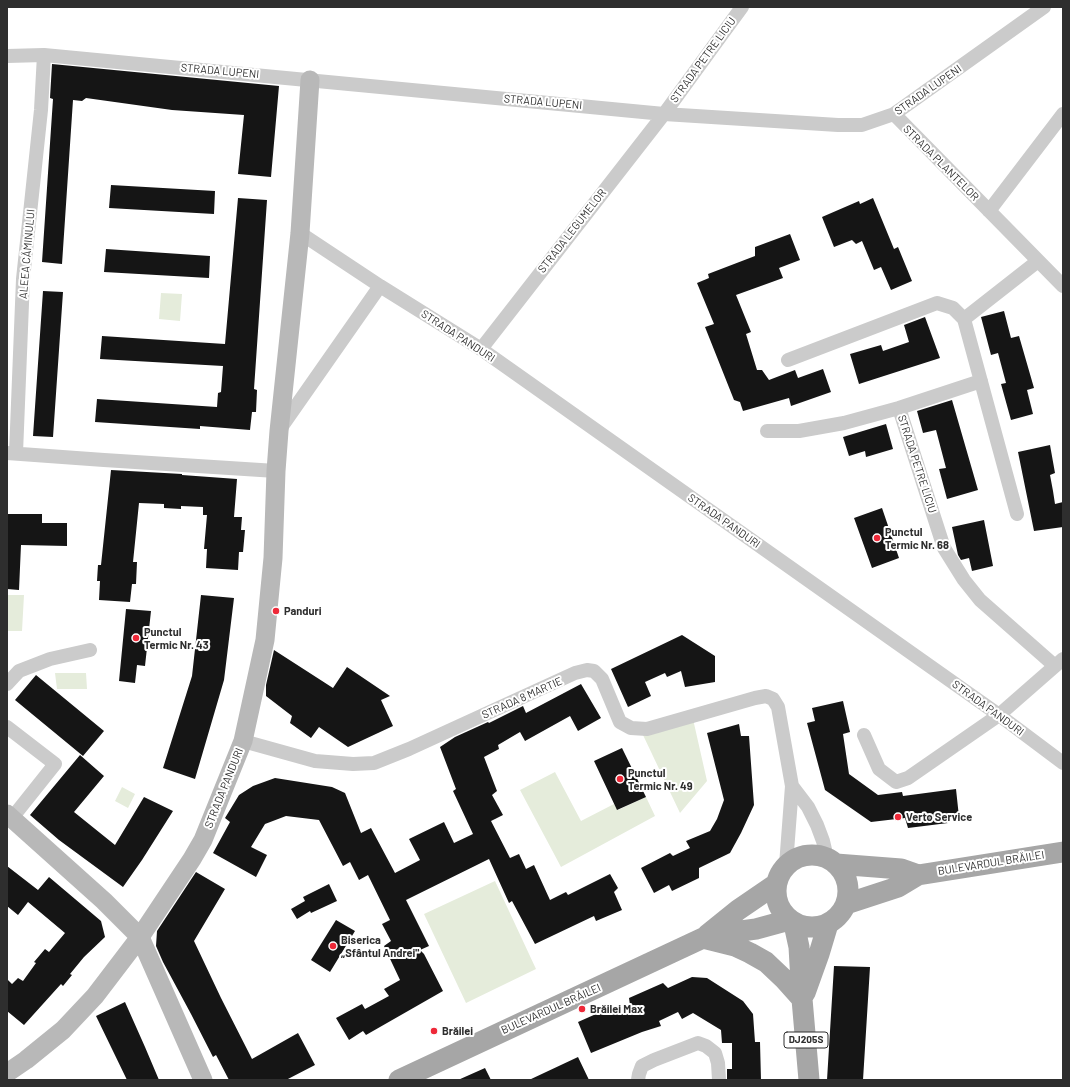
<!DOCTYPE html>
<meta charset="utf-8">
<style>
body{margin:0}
#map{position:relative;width:1070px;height:1087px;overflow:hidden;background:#fff;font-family:Barlow,sans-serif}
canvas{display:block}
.frame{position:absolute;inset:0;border:8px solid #2e2e2e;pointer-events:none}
</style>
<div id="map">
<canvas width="1070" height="1087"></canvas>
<div class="frame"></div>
</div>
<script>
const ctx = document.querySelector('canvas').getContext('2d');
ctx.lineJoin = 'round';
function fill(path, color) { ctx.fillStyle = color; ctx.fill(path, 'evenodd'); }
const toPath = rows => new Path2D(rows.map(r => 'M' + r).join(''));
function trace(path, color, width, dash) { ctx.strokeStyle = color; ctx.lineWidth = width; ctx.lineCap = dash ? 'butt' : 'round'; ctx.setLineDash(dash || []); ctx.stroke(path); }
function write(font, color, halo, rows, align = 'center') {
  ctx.font = font + ' Barlow,sans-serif'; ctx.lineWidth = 4; ctx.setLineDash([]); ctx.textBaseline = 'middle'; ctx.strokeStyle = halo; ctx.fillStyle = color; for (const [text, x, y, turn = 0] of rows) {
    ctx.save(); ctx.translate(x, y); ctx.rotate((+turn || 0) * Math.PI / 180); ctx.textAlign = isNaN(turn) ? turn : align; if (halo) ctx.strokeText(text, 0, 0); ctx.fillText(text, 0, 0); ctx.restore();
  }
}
fill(toPath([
 [161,293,182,294,180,321,159,319],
 [7,595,24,595,22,631,7,631],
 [55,673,86,673,87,689,57,689],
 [693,719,707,781,680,813,643,735],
 [555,772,581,821,614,804,618,810,646,797,655,816,561,867,520,790],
 [122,787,135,794,128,808,115,801],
 [495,881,536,969,466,1003,424,914]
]), '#e5ecdb');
fill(toPath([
 [52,64,279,86,271,177,238,174,244,115,172,110,86,98,82,101,73,100,62,264,42,262,53,99,50,98],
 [111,185,215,191,214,214,109,208],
 [238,198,267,200,254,389,257,390,256,412,252,412,250,430,200,426,200,429,95,422,97,399,217,407,218,393,221,392,223,366,100,359,102,336,225,344],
 [873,198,894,249,898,247,912,281,891,290,881,267,874,270,862,241,856,244,852,240,834,247,822,217,859,201,860,204],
 [790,234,800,260,779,268,783,278,736,295,751,332,746,334,757,370,762,370,769,380,795,370,798,378,823,369,831,392,791,406,789,398,743,411,740,402,734,400,705,327,714,324,697,283,709,278,708,274,755,256,755,247],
 [106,249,210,256,209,278,104,272],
 [43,291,63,292,53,437,33,436],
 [1004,311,1011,338,1019,336,1034,388,1027,390,1033,414,1011,420,1001,384,1006,383,998,353,991,355,981,317],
 [925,317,940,358,859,384,850,354,881,345,883,351,909,342,904,325],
 [952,400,978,490,947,499,939,469,946,468,936,430,923,433,917,411],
 [886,424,893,449,866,457,865,451,849,456,843,437],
 [1050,445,1055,473,1050,475,1053,491,1055,504,1063,502,1063,527,1034,531,1018,452],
 [111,470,182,474,182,475,237,479,234,517,242,517,241,530,245,530,243,552,239,552,238,570,206,568,207,549,204,549,207,515,203,515,203,507,181,506,181,509,164,508,164,504,139,503,133,562,137,562,136,584,132,584,130,602,99,600,100,581,97,581,98,565,101,565],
 [882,508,899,558,872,568,854,518],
 [7,514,42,514,42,523,67,523,67,546,21,545,19,590,7,589],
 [984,520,993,566,972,571,969,558,961,560,958,555,952,527],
 [201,595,234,598,224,680,195,779,163,768,192,676],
 [126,609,151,611,145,666,137,665,135,683,119,681],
 [682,635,715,656,715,682,685,687,681,671,667,677,665,673,645,682,651,696,628,707,611,669],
 [274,650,333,688,347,667,390,696,381,700,393,726,348,747,319,727,311,738,290,723,292,716,266,696,266,685],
 [36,675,104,731,83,756,15,700],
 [581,684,601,718,578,731,570,716,525,741,520,732,498,745,499,749,484,757,497,791,492,795,503,815,491,821,510,858,519,854,526,869,534,865,550,900,566,892,568,895,610,874,618,888,614,892,622,910,596,921,594,916,535,944,512,901,509,903,489,859,406,900,429,946,420,950,424,954,443,991,366,1035,363,1031,349,1040,336,1018,362,1004,365,1009,389,996,384,989,400,980,384,946,391,941,382,924,390,920,368,875,359,880,350,862,343,866,319,820,286,816,265,824,251,847,267,855,256,877,213,853,230,822,225,818,239,795,253,786,275,778,332,787,345,793,361,833,371,828,395,873,420,860,409,839,444,822,454,843,473,834,453,791,456,789,440,747,455,737,488,722,489,723,523,706,526,713],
 [843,701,850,732,843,734,849,774,878,795,902,792,903,796,956,789,959,817,948,818,948,823,908,828,905,818,871,822,825,790,807,723,815,721,812,708],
 [739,724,741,736,749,736,754,805,741,833,730,853,699,868,699,878,672,891,669,885,654,893,641,868,670,853,673,856,690,848,686,841,710,831,717,819,724,800,707,733],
 [622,748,646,797,617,810,594,761],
 [80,755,104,776,74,812,115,845,144,797,173,811,142,860,123,887,59,840,30,815],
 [7,866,38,890,49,877,101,921,105,937,84,957,70,974,72,975,63,986,61,984,24,1025,7,1011,7,979,12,984,18,978,23,981,36,963,34,962,45,949,49,952,65,933,28,902,18,915,7,906],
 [196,872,225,889,194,941,221,998,252,1059,298,1033,315,1065,286,1080,229,1080,216,1055,213,1057,191,1014,163,962,156,946,157,931],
 [329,884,337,901,311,913,310,911,297,919,291,909,305,901,303,897],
 [336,920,355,931,330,972,311,960],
 [834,966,870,967,863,1080,827,1080],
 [692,977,707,978,743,1001,753,1014,755,1042,760,1042,761,1080,727,1080,727,1069,732,1069,732,1043,722,1043,721,1030,693,1013,682,1019,678,1012,659,1021,661,1026,642,1032,591,1053,578,1022,605,1010,607,1015,630,1005,629,998,663,983,668,988],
 [125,1002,145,1047,159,1080,127,1080,96,1016],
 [578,1057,589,1080,529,1080],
 [485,1068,491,1080,458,1080]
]), '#151515');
trace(toPath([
 [7,56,44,55,664,114,838,125,862,125,894,114,1044,7],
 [894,114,1063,286],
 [989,211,1063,114],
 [300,233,380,286,481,349,999,715,1063,763],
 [964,319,1038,261],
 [481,349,664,114,742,7],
 [788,360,937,303,953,308,964,319,1017,514],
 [899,408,944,548,964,580,980,600,1055,666],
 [280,429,380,286],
 [767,431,799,431,844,423,899,408,981,381],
 [7,453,104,460,276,471],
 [16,453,23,279,41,110,44,55],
 [7,684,19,671,50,659,90,650],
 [7,727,55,764,12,818],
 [864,735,879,769,896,782,908,778,999,715,1063,659],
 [243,741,315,761,353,764,374,763,409,749,575,673,587,670,594,671,602,679,620,722,631,728,647,729,755,698,766,696,773,699,778,707,792,786,786,865],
 [792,786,808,807,817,825,823,841,827,858],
 [638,1080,639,1074,642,1066,654,1060,698,1043,706,1046,715,1053,718,1063,719,1080]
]), '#cbcbcb', 14);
trace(toPath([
 [7,814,104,901,140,937,203,1080],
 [7,1073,26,1060,63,1030,95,996,140,937,192,859,203,840,243,741,265,640,273,558,276,471,279,431,300,233,310,80]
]), '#b8b8b8', 19);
trace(toPath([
 '776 891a36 36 0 1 1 72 0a36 36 0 1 1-72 0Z',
 [836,864,901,869,918,875],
 [846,904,898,887,918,875,1063,852],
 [794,924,799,947,802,999,809,1080],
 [707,935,738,910,776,884],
 [707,939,735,946,750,953,766,962,785,980,802,999],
 [805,993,819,954,828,924],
 [399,1080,703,938,726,933,756,929,789,920]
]), '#a6a6a6', 21);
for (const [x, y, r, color] of [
 [877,538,4,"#ee2838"],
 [276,611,4,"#ee2838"],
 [136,638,4,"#ee2838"],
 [620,779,4,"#ee2838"],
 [898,817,4,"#ee2838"],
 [333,946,4,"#ee2838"],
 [582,1009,4,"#ee2838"],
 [434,1031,4,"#ee2838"]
]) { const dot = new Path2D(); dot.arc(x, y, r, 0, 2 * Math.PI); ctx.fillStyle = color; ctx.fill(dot); trace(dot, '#fff', 1.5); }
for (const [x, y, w] of [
 [806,1040,44]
]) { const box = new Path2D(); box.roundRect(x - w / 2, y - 8, w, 16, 3); ctx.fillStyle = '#fff'; ctx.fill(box); trace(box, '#2e2e2e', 1); }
write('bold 10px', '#2e2e2e', null, [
 ["DJ205S",806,1040]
]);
write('11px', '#2e2e2e', '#fff', [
 ["STRADA PETRE LICIU",703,60,-54],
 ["STRADA LUPENI",220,71,5],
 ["STRADA LUPENI",928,90,-35],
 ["STRADA LUPENI",543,102,5],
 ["STRADA PLANTELOR",941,163,45],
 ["STRADA LEGUMELOR",572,231,-52],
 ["ALEEA CĂMINULUI",27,254,-85],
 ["STRADA PANDURI",458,336,33],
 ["STRADA PETRE LICIU",917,464,72],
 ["STRADA PANDURI",724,521,35],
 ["STRADA 8 MARTIE",522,698,-24],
 ["STRADA PANDURI",988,708,36],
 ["STRADA PANDURI",224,788,-68],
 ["BULEVARDUL BRĂILEI",991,863,-9],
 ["BULEVARDUL BRĂILEI",551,1009,-24]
]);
write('bold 11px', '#2e2e2e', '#fff', [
 ["Punctul",885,532],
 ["Termic Nr. 68",885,545],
 ["Panduri",284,611],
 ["Punctul",144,632],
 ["Termic Nr. 43",144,645],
 ["Punctul",628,773],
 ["Termic Nr. 49",628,786],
 ["Verto Service",906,817],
 ["Biserica",341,940],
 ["„Sfântul Andrei\"",341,953],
 ["Brăilei Max",590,1009],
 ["Brăilei",442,1031]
], 'left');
</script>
